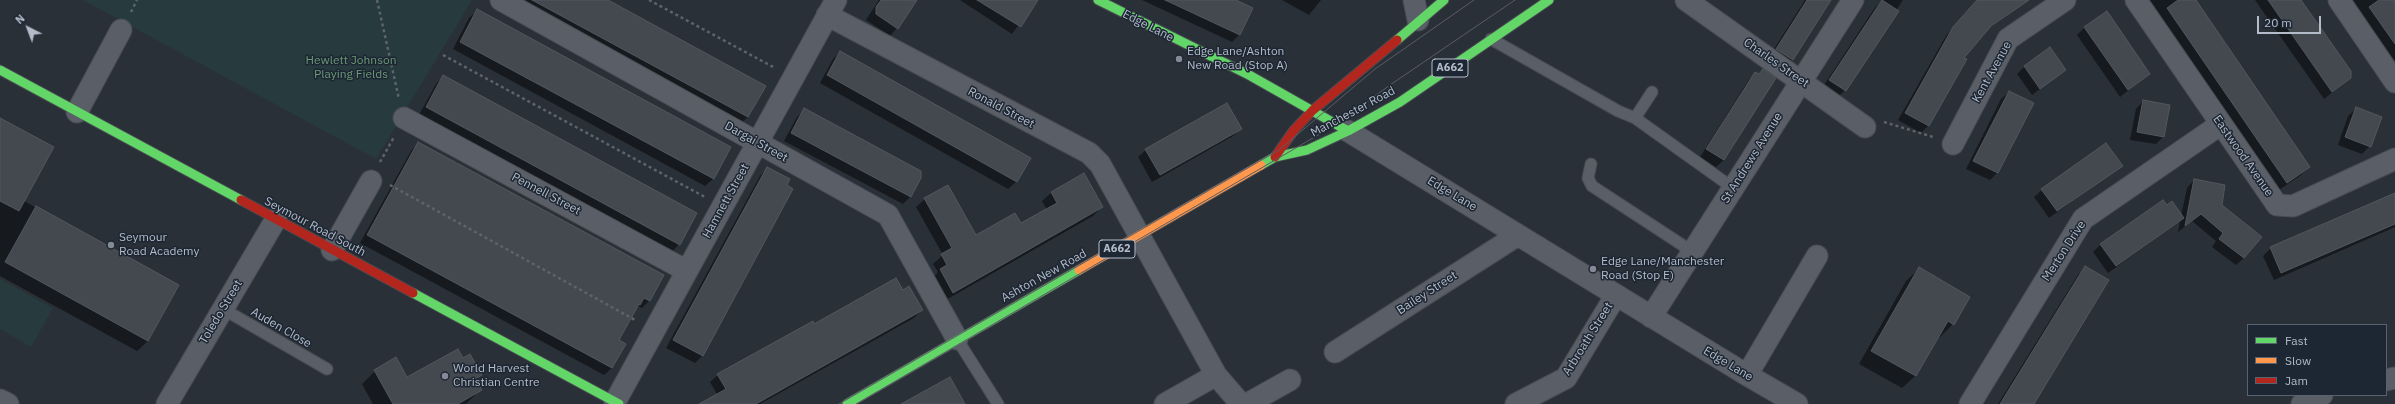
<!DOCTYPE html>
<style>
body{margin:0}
#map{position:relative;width:2395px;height:404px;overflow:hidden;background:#2a3038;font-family:"IBM Plex Sans",sans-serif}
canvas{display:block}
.legend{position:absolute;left:2247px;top:324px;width:140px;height:72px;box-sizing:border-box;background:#1d2633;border:1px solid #59626f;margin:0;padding:5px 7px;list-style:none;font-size:12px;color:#b4bcc9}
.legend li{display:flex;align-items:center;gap:8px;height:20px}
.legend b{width:20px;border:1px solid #59626f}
.north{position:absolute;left:8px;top:8px;width:40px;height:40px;-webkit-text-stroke:3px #1d2633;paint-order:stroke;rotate:318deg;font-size:11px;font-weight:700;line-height:16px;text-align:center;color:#b4bcc9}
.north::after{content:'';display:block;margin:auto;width:14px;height:18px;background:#b4bcc9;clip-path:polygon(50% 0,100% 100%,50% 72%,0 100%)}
.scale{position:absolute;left:2257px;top:16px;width:64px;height:18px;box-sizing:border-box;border:2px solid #b4bcc9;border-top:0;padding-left:5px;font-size:12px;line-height:14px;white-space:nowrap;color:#b4bcc9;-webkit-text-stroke:3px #1d2633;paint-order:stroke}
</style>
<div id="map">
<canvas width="2395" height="404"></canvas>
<ul class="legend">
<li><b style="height:5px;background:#63d668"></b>Fast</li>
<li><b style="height:5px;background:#ff974d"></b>Slow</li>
<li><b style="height:5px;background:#b3261e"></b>Jam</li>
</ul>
<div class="north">N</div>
<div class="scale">20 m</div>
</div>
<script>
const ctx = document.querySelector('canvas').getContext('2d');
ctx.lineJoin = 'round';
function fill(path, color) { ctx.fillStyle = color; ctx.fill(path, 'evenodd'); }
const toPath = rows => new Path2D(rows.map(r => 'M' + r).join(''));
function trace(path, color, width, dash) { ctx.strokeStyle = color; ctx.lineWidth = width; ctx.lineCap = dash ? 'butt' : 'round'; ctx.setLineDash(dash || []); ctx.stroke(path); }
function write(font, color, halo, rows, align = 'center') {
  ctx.font = font + ' "IBM Plex Sans",sans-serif'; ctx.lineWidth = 3; ctx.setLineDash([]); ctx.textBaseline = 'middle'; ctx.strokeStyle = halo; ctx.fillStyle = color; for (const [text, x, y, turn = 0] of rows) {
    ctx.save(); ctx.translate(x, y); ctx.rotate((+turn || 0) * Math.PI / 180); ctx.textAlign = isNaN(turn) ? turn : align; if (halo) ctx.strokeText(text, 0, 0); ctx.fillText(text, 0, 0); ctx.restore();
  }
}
fill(toPath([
 [83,0,472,0,376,159],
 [0,279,53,308,31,347,0,329]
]), '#273a3e');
fill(toPath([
 [510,0,606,0,748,117,740,124],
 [879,0,916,0,897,28,890,36,866,20],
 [960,0,1028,0,1034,4,1012,34],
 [1142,0,1234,0,1251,8,1239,35,1232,42],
 [1282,0,1321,0,1309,15],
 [1805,0,1831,0,1793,59,1785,67,1769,57],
 [1882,0,1903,0,1845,90,1837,98,1822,88,1874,9],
 [1981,0,2027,0,1985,31,1962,58,1929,125,1921,133,1898,120,1946,36,1965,13],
 [2149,0,2194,0,2309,167,2301,175,2279,190],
 [2255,0,2300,0,2350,78,2324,99],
 [2351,0,2395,0,2395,63,2370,27],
 [477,11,730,148,713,179,705,186,453,49,469,18],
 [2085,27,2149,74,2120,97,2077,35],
 [840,52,1030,158,1016,182,1008,189,820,83,833,59],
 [2025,66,2065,70,2032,95,2017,74],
 [1755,73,1724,160,1716,167,1700,157,1748,81],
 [443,76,679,244,672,252,419,115,436,84],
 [2009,92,2032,103,1997,173,1990,180,1966,169,2001,99],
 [2143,101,2164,136,2156,144,2130,140,2136,109],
 [2356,109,2370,146,2362,154,2338,145,2348,116],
 [804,110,910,197,903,204,784,141,797,117],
 [0,120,24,201,178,286,148,341,137,351,0,276],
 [1240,129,1233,136,1152,182,1138,157,1146,150],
 [418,143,649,301,642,308,638,306,617,340,612,368,604,375,360,243,411,151],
 [2121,166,2049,218,2034,197,2042,190],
 [767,168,792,189,702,356,695,363,666,348,760,176],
 [1083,174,1102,207,1093,216,944,301,932,279,938,272,933,264,943,255,916,207,925,199,975,236,1020,225,1047,210,1042,201,1051,193],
 [2194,180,2221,205,2260,237,2244,258,2236,265,2212,247,2216,241,2192,221,2178,232,2180,221,2108,273,2093,252,2101,244,2167,207,2181,216,2187,188],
 [2395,194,2395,227,2274,280,2263,256,2271,248],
 [2085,267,2032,404,1998,404,2078,275],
 [1919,269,1953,324,1940,337,1938,336,1915,376,1902,388,1859,364,1906,281],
 [922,310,914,318,760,404,714,404,718,396,710,382,718,375,814,325],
 [463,359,481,375,475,381,480,390,466,404,373,404,362,384,375,371,407,378]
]), '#0007');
const building = toPath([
 [532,0,608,0,766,86,748,117,532,0],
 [881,0,917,0,898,29,876,14,876,7,881,0],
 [977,0,1038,0,1021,27,977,0],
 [1165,0,1236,0,1253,8,1240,35,1165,0],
 [1807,0,1831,0,1793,60,1776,49,1807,0],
 [1882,0,1899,11,1846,91,1829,80,1882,0],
 [1977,0,2029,0,1991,26,1964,58,1967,59,1929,126,1905,113,1953,27,1977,0],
 [2178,0,2196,0,2310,167,2287,183,2167,8,2178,0],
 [2268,0,2301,0,2351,71,2351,78,2332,92,2268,0],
 [2379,0,2395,0,2395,44,2369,7,2379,0],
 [477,9,731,147,714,179,460,42,477,9],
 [2107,11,2150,74,2128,90,2084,27,2107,11],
 [2050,47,2066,70,2040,89,2024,66,2050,47],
 [840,51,1031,158,1017,182,827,75,840,51],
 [1763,69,1776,78,1724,160,1706,149,1755,72,1759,74,1763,69],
 [443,75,697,213,680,245,426,107,443,75],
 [2009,91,2034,103,1998,173,1973,161,2009,91],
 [2143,100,2170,105,2164,137,2137,132,2143,100],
 [1227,103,1242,129,1160,175,1145,149,1227,103],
 [2356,107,2382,117,2371,147,2345,137,2356,107],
 [804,108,921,171,921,178,911,197,791,133,804,108],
 [0,118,54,147,19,211,0,201,0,118],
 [418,142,664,275,650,301,644,298,640,305,639,304,619,340,626,344,612,368,367,235,418,142],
 [2106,143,2123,166,2057,211,2041,189,2106,143],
 [767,167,790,179,787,185,793,189,703,356,673,340,767,167],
 [1084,173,1103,207,953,293,940,269,947,265,941,254,952,248,924,198,948,185,976,235,1015,213,1021,223,1057,203,1051,192,1084,173],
 [2194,179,2225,185,2222,205,2262,237,2244,258,2219,239,2223,233,2201,214,2185,226,2194,179],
 [2395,193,2395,224,2281,273,2270,247,2395,193],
 [2163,200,2167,205,2172,201,2184,218,2116,266,2100,244,2163,200],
 [36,206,179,285,148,341,5,262,36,206],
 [2085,266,2109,280,2034,404,2000,404,2085,266],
 [1919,267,1970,297,1954,325,1948,321,1916,376,1871,351,1919,267],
 [896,278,903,290,909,286,923,310,756,404,699,404,726,389,717,374,813,321,814,324,896,278],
 [458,349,463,358,470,354,482,375,475,379,482,390,458,404,393,404,374,370,396,357,407,377,458,349],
 [950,377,965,404,901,404,950,377]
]);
fill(building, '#444950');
trace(building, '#52575f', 1);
const lane = toPath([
 [1491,39,1618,111,1635,118],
 [1652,92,1635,118,1733,188],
 [1591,164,1588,178,1592,186,1693,252],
 [223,309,327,369],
 [957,339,998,404]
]);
const street = toPath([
 [501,0,888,215,957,339],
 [1414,0,1418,20],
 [1686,0,1865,127],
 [2136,0,2277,205,2293,206,2395,159],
 [2339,0,2395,82],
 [827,15,1089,153,1100,164,1216,375,1241,404],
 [77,112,121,30],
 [404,118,687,271],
 [1348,131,1747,375,1797,404],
 [1953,144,2008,39,2065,0],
 [332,250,371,181],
 [1651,317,1853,0],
 [1335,352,1518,235],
 [1747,375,1817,256],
 [2386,380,2395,378],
 [0,400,8,404],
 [615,402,836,0],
 [167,404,276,219],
 [1165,404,1216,375],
 [1247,404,1290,380],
 [1516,404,1566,378,1616,295],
 [1970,404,2083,219,2221,124],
 [2302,404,2322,395]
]);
const fast = toPath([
 [1098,0,1249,75,1348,131],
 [1397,40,1444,0],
 [0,70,241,200],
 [1261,165,1275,157,1307,150,1348,131,1400,102,1549,0],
 [413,293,619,404],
 [847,404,1079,270]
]);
const slow = toPath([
 [1079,270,1261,165]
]);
const jam = toPath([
 [1275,157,1294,130,1313,110,1397,40],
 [241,200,413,293]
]);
trace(lane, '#484c53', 13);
trace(street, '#484c53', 23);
trace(fast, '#484c53', 11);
trace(slow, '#484c53', 11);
trace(jam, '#484c53', 11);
trace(toPath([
 [377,0,399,99],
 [649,0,775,68],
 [131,12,137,0],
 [443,55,705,197],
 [1884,122,1933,137],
 [380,162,394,137],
 [390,185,637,321]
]), '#5d636a', 2.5, [3, 3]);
trace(lane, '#5a5e66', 11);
trace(street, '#5a5e66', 21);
trace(fast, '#63d668', 9);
trace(slow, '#ff974d', 9);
trace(jam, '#b3261e', 9);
trace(toPath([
 [839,404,1279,150,1375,69,1474,0],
 [856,404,1337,124,1390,85,1515,0]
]), '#595d64', 1);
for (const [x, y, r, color] of [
 [1179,59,4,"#848b96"],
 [111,245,4,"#848b96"],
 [1593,269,4,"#848b96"],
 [445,376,4,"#848b96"]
]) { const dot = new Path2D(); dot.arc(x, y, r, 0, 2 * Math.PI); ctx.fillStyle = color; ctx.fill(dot); trace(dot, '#1d2633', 1.5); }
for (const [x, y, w] of [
 [1450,68,36],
 [1117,249,36]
]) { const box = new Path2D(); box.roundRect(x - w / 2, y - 9, w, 18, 3); ctx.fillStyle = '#1d2633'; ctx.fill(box); trace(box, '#b4bcc9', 1); }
write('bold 11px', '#b4bcc9', null, [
 ["A662",1450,68],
 ["A662",1117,249]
]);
write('12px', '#b4bcc9', '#1d2633', [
 ["Edge Lane",1148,26,27],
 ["Charles Street",1776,63,35],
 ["Kent Avenue",1992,72,-61],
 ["Ronald Street",1001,108,28],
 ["Manchester Road",1353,112,-28],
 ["Dargai Street",756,142,29],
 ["Eastwood Avenue",2243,156,55],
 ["St Andrews Avenue",1752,158,-58],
 ["Pennell Street",546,194,28],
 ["Edge Lane",1452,194,31],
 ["Hamnett Street",726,201,-61],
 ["Seymour Road South",315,227,28],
 ["Merton Drive",2064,251,-57],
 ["Ashton New Road",1044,276,-29],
 ["Bailey Street",1427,293,-33],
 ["Toledo Street",221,312,-59],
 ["Auden Close",281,328,30],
 ["Arbroath Street",1588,339,-58],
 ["Edge Lane",1728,364,31]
]);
write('12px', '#b4bcc9', '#1d2633', [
 ["Edge Lane/Ashton",1187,52],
 ["New Road (Stop A)",1187,66],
 ["Seymour",119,238],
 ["Road Academy",119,252],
 ["Edge Lane/Manchester",1601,262],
 ["Road (Stop E)",1601,276],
 ["World Harvest",453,369],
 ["Christian Centre",453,383]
], 'left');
write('12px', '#6b9a76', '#1d2633', [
 ["Hewlett Johnson",351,61],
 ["Playing Fields",351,75]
]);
</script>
